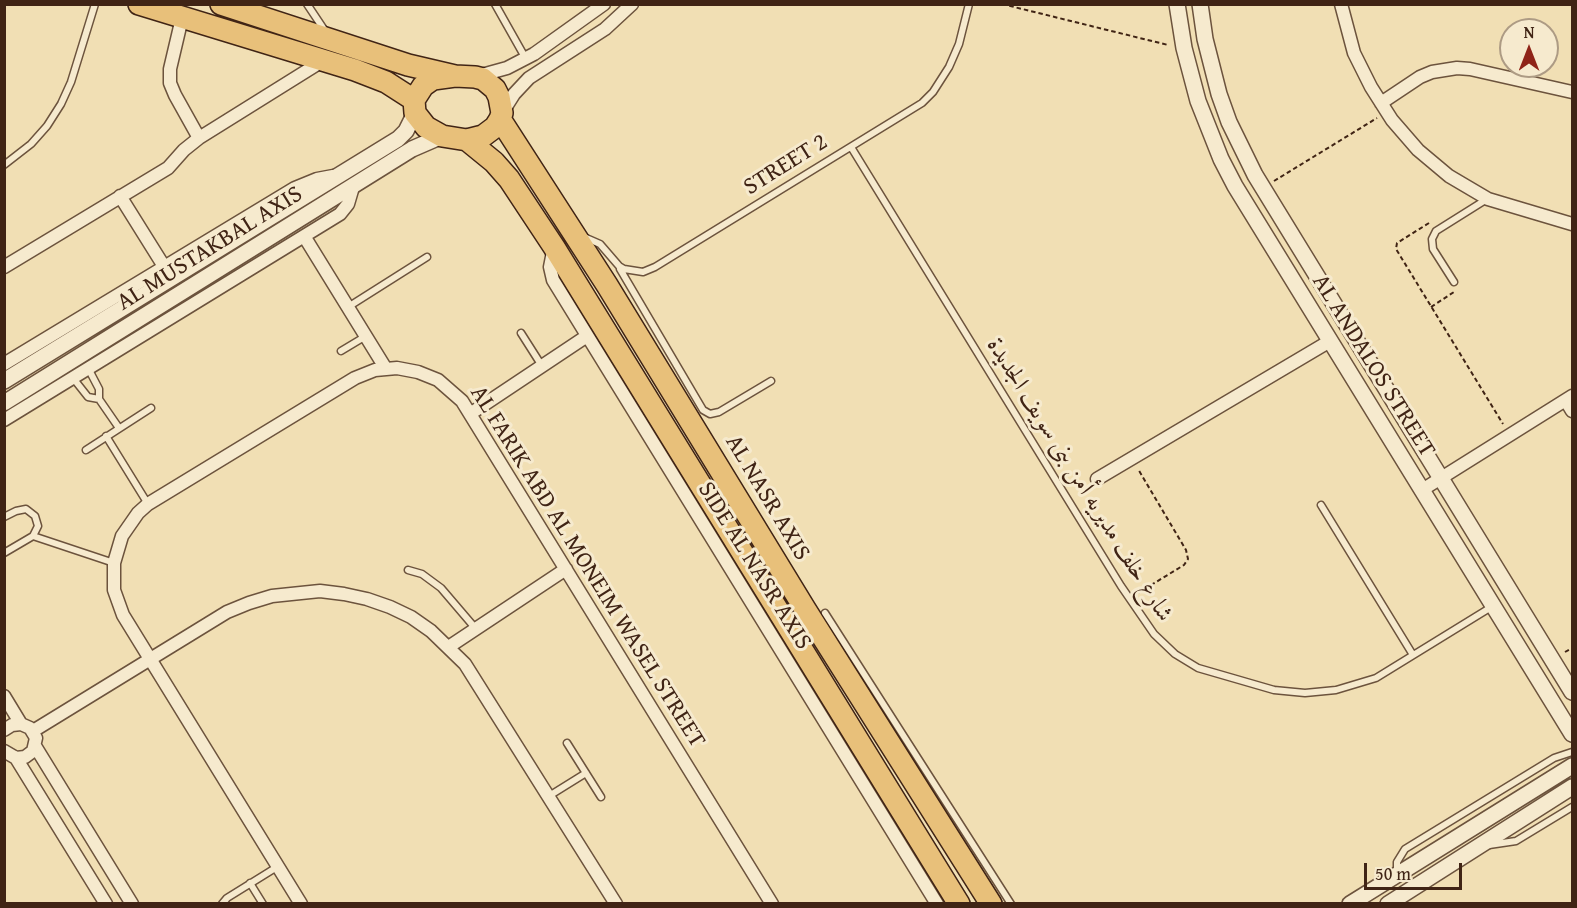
<!DOCTYPE html>
<meta charset="utf-8">
<style>
body{margin:0}
#map{position:relative;width:1577px;height:908px;overflow:hidden;background:#f1dfb4;font-family:"Gentium Book Plus",serif}
canvas{display:block}
.frame{position:absolute;inset:0;border:6px solid #402415;pointer-events:none}
.north{position:absolute;left:1499px;top:18px;width:60px;height:60px;box-sizing:border-box;background:#f6eace;border:2px solid #ad9b84;border-radius:50%;rotate:0deg;font-size:16px;font-weight:700;line-height:24px;text-align:center;color:#402415}
.north::after{content:'';display:block;margin:auto;width:21px;height:27px;background:#8f2418;clip-path:polygon(50% 0,100% 100%,50% 72%,0 100%)}
.scale{position:absolute;left:1364px;top:863px;width:98px;height:27px;box-sizing:border-box;border:3px solid #402415;border-top:0;padding-left:8px;font-size:18px;line-height:21px;white-space:nowrap;color:#402415;-webkit-text-stroke:4px #f6eace;paint-order:stroke}
</style>
<div id="map">
<canvas width="1577" height="908"></canvas>
<div class="frame"></div>
<div class="north">N</div>
<div class="scale">50 m</div>
</div>
<script>
const ctx = document.querySelector('canvas').getContext('2d');
ctx.lineJoin = 'round';
const toPath = rows => new Path2D(rows.map(r => 'M' + r).join(''));
function trace(path, color, width, dash) { ctx.strokeStyle = color; ctx.lineWidth = width; ctx.lineCap = dash ? 'butt' : 'round'; ctx.setLineDash(dash || []); ctx.stroke(path); }
function write(font, color, halo, rows, align = 'center') {
  ctx.font = font + ' "Gentium Book Plus",Amiri,serif'; ctx.lineWidth = 6; ctx.setLineDash([]); ctx.textBaseline = 'middle'; ctx.strokeStyle = halo; ctx.fillStyle = color; for (const [text, x, y, turn = 0] of rows) {
    ctx.save(); ctx.translate(x, y); ctx.rotate((+turn || 0) * Math.PI / 180); ctx.textAlign = isNaN(turn) ? turn : align; if (halo) ctx.strokeText(text, 0, 0); ctx.fillText(text, 0, 0); ctx.restore();
  }
}
const service = toPath([
 [307,4,325,31],
 [495,4,526,59],
 [851,147,1121,586,1154,634,1175,654,1198,668,1274,690,1305,693,1336,690,1376,678,1493,606],
 [4,165,31,144,47,126,61,104,71,82,95,4],
 [584,237,600,244,619,266,624,269,643,272,655,267,922,103,933,92,949,67,959,44,969,4],
 [620,269,703,410,710,414,719,412,771,381],
 [1454,282,1433,249,1432,239,1436,231,1487,199],
 [348,307,427,257],
 [521,333,542,366],
 [341,351,366,336],
 [88,368,99,389,99,399,119,428],
 [73,378,88,397,99,399],
 [106,436,148,504],
 [86,450,151,408],
 [1321,505,1413,655],
 [4,517,16,511,26,509,35,516,38,526,33,536,4,553],
 [33,536,114,563],
 [408,570,422,574,441,588,476,629],
 [825,613,1011,904],
 [567,743,601,797],
 [549,796,586,773],
 [1489,845,1516,841,1572,807],
 [1397,873,1397,862,1405,849,1554,758,1572,752],
 [250,883,263,904],
 [222,904,227,898,277,867]
]);
const minor = toPath([
 [1341,4,1354,53,1371,87,1392,120,1418,150,1449,176,1488,199,1572,224],
 [182,18,170,69,170,83,175,95,199,138],
 [478,76,507,68,534,54,604,4],
 [1381,103,1420,77,1432,72,1457,68,1470,69,1572,92],
 [502,113,514,94,529,78,605,29,632,4],
 [120,196,165,268],
 [304,236,386,369],
 [554,247,550,267,553,280,937,904],
 [4,267,168,168,184,150,199,138,324,60],
 [4,364,295,188,317,179,333,176],
 [1566,401,1572,411],
 [470,414,587,336],
 [4,420,340,214,348,204,353,187],
 [1097,479,1330,341],
 [1422,490,1572,396],
 [450,646,566,569],
 [4,696,21,724],
 [4,730,12,725,21,724,30,728,36,738,33,751,25,757,16,758,4,751],
 [33,731,227,612,249,603,272,596,320,591,344,594,367,599,390,607,411,617,431,631,465,664,616,904],
 [35,746,132,904],
 [16,758,106,904],
 [301,904,123,615,114,590,114,563,122,536,138,513,148,504,355,378,375,370,397,368,418,372,438,380,462,401,772,904]
]);
const tertiary = toPath([
 [1177,4,1184,48,1198,101,1221,159,1235,186,1572,734],
 [1200,4,1205,39,1219,94,1229,122,1255,175,1572,692],
 [4,381,398,139,406,131,415,113],
 [4,403,412,149,442,136],
 [1350,904,1572,766],
 [1388,904,1572,787]
]);
const trunk = toPath([
 [139,4,355,70,386,82,414,100],
 [221,4,408,65,455,76],
 [455,76,475,77,483,79,495,89,499,97,502,113,500,119,495,127,483,136,467,140,442,136,426,127,415,113,414,100,423,86,433,79,455,76],
 [500,119,607,285,805,609,991,904],
 [467,140,494,162,509,179,554,247,959,904]
]);
trace(service, '#6c533d', 9);
trace(minor, '#6c533d', 15);
trace(tertiary, '#6c533d', 18);
trace(trunk, '#402415', 24);
trace(toPath([
 [1002,4,1168,45],
 [1274,181,1377,118],
 [1429,223,1397,243,1396,249,1503,424],
 [1431,307,1454,292],
 [1138,593,1184,565,1188,559,1186,550,1138,469],
 [1565,652,1572,648]
]), '#402415', 2, [4.5, 3]);
trace(service, '#f6eace', 6);
trace(minor, '#f6eace', 12);
trace(tertiary, '#f6eace', 15);
trace(trunk, '#e8c07a', 21);
write('24px', '#402415', '#f6eace', [
 ["STREET 2",786,165,-32],
 ["AL MUSTAKBAL AXIS",210,249,-32],
 ["AL ANDALOS STREET",1373,366,58],
 ["شارع خلف مديريه أمن بنى سويف الجديدة",1079,480,58],
 ["AL NASR AXIS",767,498,59],
 ["SIDE AL NASR AXIS",754,566,58],
 ["AL FARIK ABD AL MONEIM WASEL STREET",587,567,58]
]);
</script>
